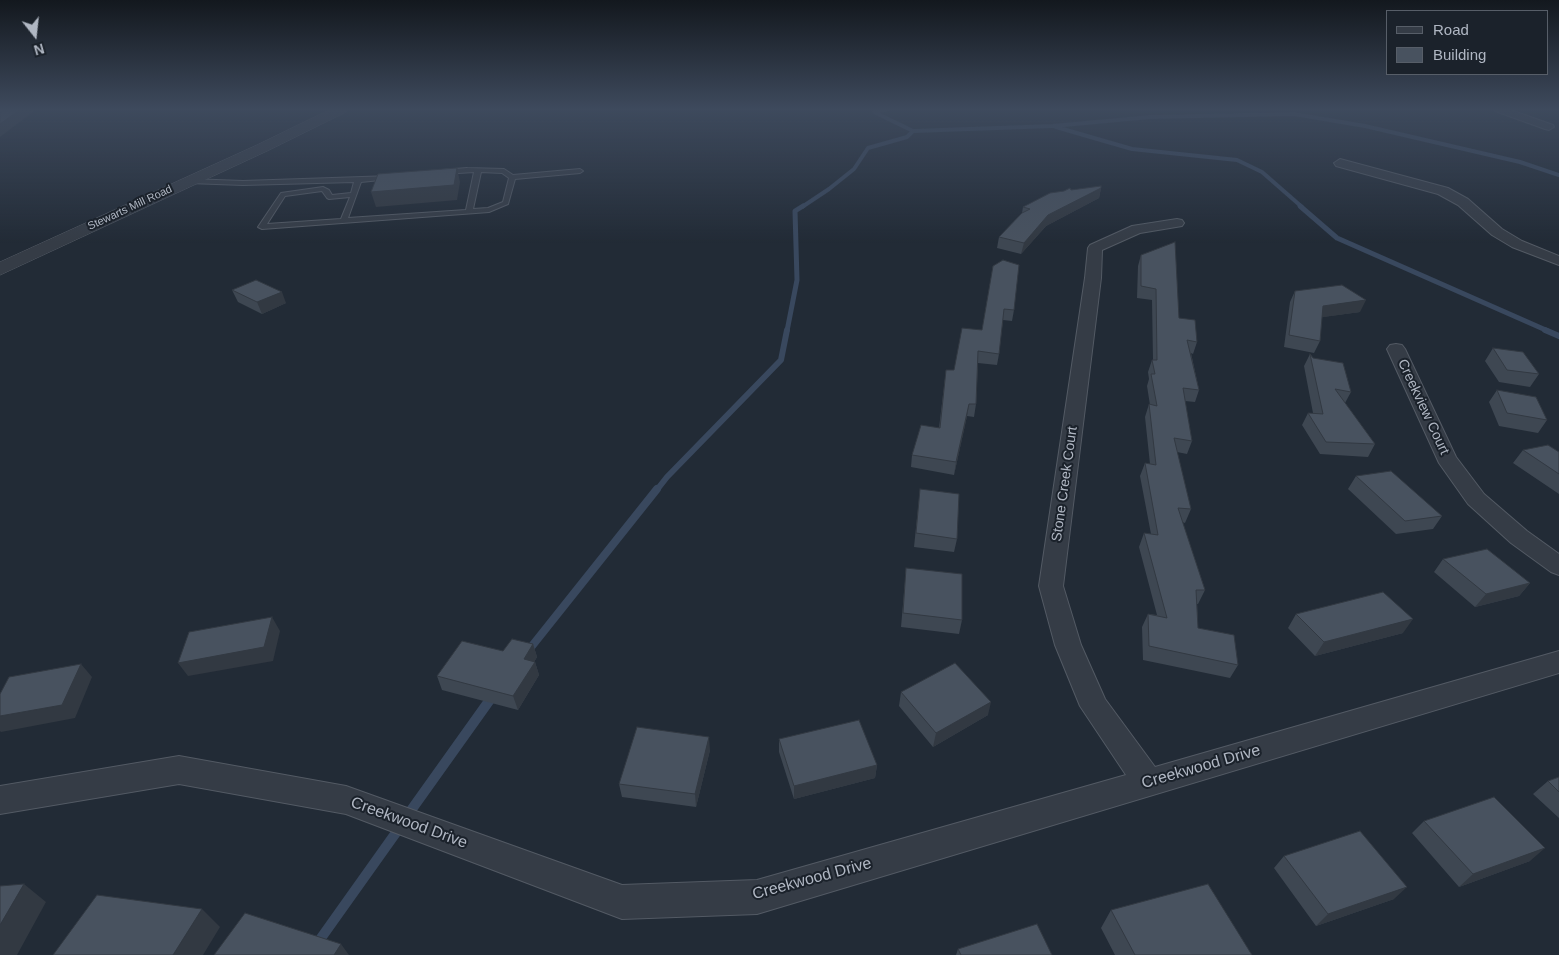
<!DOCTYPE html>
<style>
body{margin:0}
#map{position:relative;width:1559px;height:955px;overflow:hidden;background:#222b36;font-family:Arial,sans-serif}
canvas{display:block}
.legend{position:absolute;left:1386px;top:10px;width:162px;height:65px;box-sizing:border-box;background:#1b222b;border:1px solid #575e68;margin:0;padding:6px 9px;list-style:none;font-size:15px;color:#b0b7c3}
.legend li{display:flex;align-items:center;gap:10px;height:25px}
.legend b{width:25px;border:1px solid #575e68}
.north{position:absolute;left:10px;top:10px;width:50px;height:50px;-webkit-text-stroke:4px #1b222b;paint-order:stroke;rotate:164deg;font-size:14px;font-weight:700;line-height:20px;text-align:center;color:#b0b7c3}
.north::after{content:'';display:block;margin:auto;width:18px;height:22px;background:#b0b7c3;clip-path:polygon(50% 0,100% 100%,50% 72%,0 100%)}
</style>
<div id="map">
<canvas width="1559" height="955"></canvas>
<ul class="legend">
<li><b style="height:6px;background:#353c46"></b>Road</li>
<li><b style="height:14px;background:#48525f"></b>Building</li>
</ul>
<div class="north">N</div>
</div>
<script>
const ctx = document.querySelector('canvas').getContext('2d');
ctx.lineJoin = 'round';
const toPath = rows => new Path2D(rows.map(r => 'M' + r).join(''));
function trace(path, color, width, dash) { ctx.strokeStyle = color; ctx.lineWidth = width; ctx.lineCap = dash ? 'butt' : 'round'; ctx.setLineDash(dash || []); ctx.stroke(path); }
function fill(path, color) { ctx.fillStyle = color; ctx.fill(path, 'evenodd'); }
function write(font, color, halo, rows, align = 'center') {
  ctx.font = font + ' Arial,sans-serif'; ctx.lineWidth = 4; ctx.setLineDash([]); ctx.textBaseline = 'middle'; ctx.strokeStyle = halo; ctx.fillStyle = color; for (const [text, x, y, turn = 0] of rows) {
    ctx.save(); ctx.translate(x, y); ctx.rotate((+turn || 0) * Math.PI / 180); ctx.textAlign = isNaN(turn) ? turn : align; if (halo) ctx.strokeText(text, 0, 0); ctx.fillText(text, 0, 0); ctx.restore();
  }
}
trace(toPath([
 [889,109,874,112,913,131,1053,126,1150,117,1294,114,1365,126,1520,162,1559,175],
 [1056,127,1132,149,1237,160,1262,172,1302,207],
 [802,207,829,189,854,169,868,148,907,137,913,131]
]), '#39485e', 4);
trace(toPath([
 [1300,206,1337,238,1548,331],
 [787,331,797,280,795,211,803,206]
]), '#39485e', 5);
trace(toPath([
 [1545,330,1559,336],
 [656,491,667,477,781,360,787,330]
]), '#39485e', 6);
trace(toPath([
 [528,651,657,489]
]), '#39485e', 8);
trace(toPath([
 [407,816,494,694],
 [309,955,400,827]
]), '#39485e', 10);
const service = toPath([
 [467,168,504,169,513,175,580,169,583,171,580,173,515,179,508,204,489,212,262,229,258,227,281,193,323,187,329,190,332,195,351,193,354,182,243,185,189,183,186,181,189,179,243,181,392,176,392,178,390,179,361,182,348,218,466,210,474,172,443,174,440,172,443,170,467,168],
 [481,172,502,173,509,178,503,202,488,208,473,209,481,172],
 [322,191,327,198,329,199,350,197,341,219,267,224,285,196,322,191]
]);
const minor = toPath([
 [1494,109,1508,109,1553,125,1554,127,1549,130,1545,129,1495,111,1494,109],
 [1340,159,1448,188,1468,199,1502,229,1522,241,1559,256,1559,265,1512,247,1492,235,1458,205,1438,194,1336,166,1334,163,1340,159],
 [1177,219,1182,220,1184,223,1182,226,1140,233,1102,250,1101,278,1063,586,1081,645,1105,699,1155,767,1559,651,1559,673,757,914,622,919,346,814,179,784,0,814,0,786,179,756,346,786,622,885,757,880,1126,775,1080,706,1055,645,1039,586,1085,278,1088,248,1090,245,1132,226,1177,219],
 [1396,344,1402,345,1405,349,1456,457,1484,494,1527,531,1559,554,1559,575,1551,572,1511,543,1468,504,1439,463,1387,349,1390,345,1396,344]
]);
const tertiary = toPath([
 [331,109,348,109,346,112,267,151,0,275,0,262,257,145,331,109]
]);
trace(service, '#535a64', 2);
trace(minor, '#535a64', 2);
trace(tertiary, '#535a64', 1);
fill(service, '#353c46');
fill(minor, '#353c46');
fill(tertiary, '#353c46');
fill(toPath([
 [1101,188,1099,198,1046,226,1021,254,997,248,999,237,1022,213,1023,207,1071,190],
 [1141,255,1179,318,1197,342,1193,354,1191,353,1199,390,1195,402,1185,401,1192,441,1187,454,1177,452,1191,509,1185,523,1182,522,1205,590,1198,604,1197,604,1198,628,1238,665,1230,678,1143,660,1142,627,1148,614,1157,615,1139,547,1144,533,1151,534,1140,476,1145,463,1150,464,1145,417,1149,404,1150,405,1147,386,1149,379,1148,372,1152,360,1153,360,1152,300,1137,298,1138,266],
 [993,266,1014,310,1012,321,1003,320,999,354,997,365,978,363,976,404,974,417,967,416,954,475,911,467,912,455,939,428,946,370,954,370,982,330],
 [232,290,286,303,262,314,238,302],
 [1295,291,1360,312,1322,317,1320,341,1314,353,1284,347,1290,302],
 [1493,348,1539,374,1530,387,1499,382,1485,361],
 [1310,354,1313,358,1351,392,1345,403,1375,444,1368,457,1320,454,1302,425,1308,413,1313,413,1304,366],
 [1497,390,1547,420,1538,433,1499,426,1489,402],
 [1523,450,1559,452,1559,494,1513,463],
 [1356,476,1442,516,1433,529,1396,534,1348,489],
 [920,489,957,539,954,552,914,547],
 [1443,559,1530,583,1519,596,1475,607,1434,572],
 [906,568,962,620,959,634,901,627,905,581],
 [1296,614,1403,633,1315,656,1288,628],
 [533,644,537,657,534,662,535,662,539,675,518,710,442,690,437,676,503,651],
 [901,692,988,715,933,747,899,706],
 [779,739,877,765,875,778,794,799,779,752],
 [710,750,696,807,622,797,619,784],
 [1559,777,1559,818,1533,794,1548,781],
 [1424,821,1530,861,1459,887,1412,833],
 [1284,856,1394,899,1316,926,1274,868],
 [1111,910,1252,955,1115,955,1101,928],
 [958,949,1052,955,956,955]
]), '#3e4752');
fill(toPath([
 [21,109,37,109,0,137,0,124],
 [457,168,460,182,457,200,376,207,371,192],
 [1101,188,1099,198,1046,226,1021,254,1024,243,1048,215],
 [282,292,286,303,262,314,257,302],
 [1366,300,1360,312,1317,318,1323,306],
 [969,404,967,416,954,475,956,462],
 [1530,583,1519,596,1475,607,1486,594],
 [272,617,280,631,273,661,188,676,178,663],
 [1413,619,1403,633,1315,656,1324,642],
 [533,644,537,657,528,672,524,659],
 [535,662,539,675,518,710,513,696],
 [81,664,92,677,75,718,1,732,0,731,0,716],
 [991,702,988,715,933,747,936,733],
 [709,737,710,750,696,807,695,794],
 [877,765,875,778,794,799,794,786],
 [1545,848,1530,861,1459,887,1473,874],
 [24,884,46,902,17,955,0,955,0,925],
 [1407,887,1394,899,1316,926,1328,914],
 [202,909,220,927,203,955,173,955],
 [341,944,349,955,334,955]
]), '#323942');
const building = toPath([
 [0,109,21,109,0,124,0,109],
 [457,168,454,185,371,192,378,174,457,168],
 [1101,186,1101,188,1048,215,1024,243,999,237,1022,213,1030,209,1023,207,1050,193,1064,191,1070,188,1071,190,1101,186],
 [1175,242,1179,318,1195,320,1197,342,1187,340,1199,390,1183,388,1192,441,1174,438,1191,509,1178,508,1205,590,1196,590,1198,628,1234,635,1238,665,1149,646,1148,614,1167,618,1144,533,1158,535,1145,463,1156,465,1149,404,1157,406,1151,374,1155,374,1152,360,1157,360,1156,289,1141,286,1141,255,1175,242],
 [1003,260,1019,265,1014,310,1004,309,999,354,978,351,976,404,969,404,956,462,912,455,921,425,940,428,946,370,954,370,962,328,982,330,993,266,1003,260],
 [256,280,282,292,257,302,232,290,256,280],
 [1342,285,1366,300,1323,306,1320,341,1289,335,1295,291,1342,285],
 [1493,348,1523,352,1539,374,1507,370,1493,348],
 [1310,354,1313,358,1343,363,1351,392,1335,389,1375,444,1326,442,1308,413,1323,414,1310,354],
 [1497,390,1536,397,1547,420,1507,413,1497,390],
 [1548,445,1559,452,1559,474,1523,450,1548,445],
 [1391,471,1442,516,1405,521,1356,476,1391,471],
 [920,489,959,494,957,539,916,533,920,489],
 [1487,549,1530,583,1486,594,1443,559,1487,549],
 [906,568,962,574,962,620,903,613,906,568],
 [1383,592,1413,619,1324,642,1296,614,1383,592],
 [272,617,264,647,178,663,189,632,272,617],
 [512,639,533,644,524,659,535,662,513,696,437,676,462,641,503,651,512,639],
 [955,663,991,702,936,733,901,692,955,663],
 [81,664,62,705,0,716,0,694,9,677,81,664],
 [859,720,877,765,794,786,779,739,859,720],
 [637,727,709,737,695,794,619,784,637,727],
 [1559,777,1559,792,1548,781,1559,777],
 [1494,797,1545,848,1473,874,1424,821,1494,797],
 [1360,831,1407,887,1328,914,1284,856,1360,831],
 [24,884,0,925,0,886,24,884],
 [1208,884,1252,955,1135,955,1111,910,1208,884],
 [97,895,202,909,173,955,53,955,97,895],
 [245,913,341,944,334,955,214,955,245,913],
 [1037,924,1052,955,961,955,958,949,1037,924]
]);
fill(building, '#48525f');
trace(building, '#323942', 1);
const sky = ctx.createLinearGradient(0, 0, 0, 243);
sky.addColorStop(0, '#13181e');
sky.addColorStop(0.45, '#3e4a5d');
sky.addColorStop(1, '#3e4a5d00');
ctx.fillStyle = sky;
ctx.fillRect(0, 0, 1559, 243);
write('11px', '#b0b7c3', '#1b222b', [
 ["Stewarts Mill Road",130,208,-25]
]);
write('14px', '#b0b7c3', '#1b222b', [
 ["Creekview Court",1423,407,65],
 ["Stone Creek Court",1065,484,-82]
]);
write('16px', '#b0b7c3', '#1b222b', [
 ["Creekwood Drive",1201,767,-16],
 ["Creekwood Drive",409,823,20],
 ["Creekwood Drive",812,879,-15]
]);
</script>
